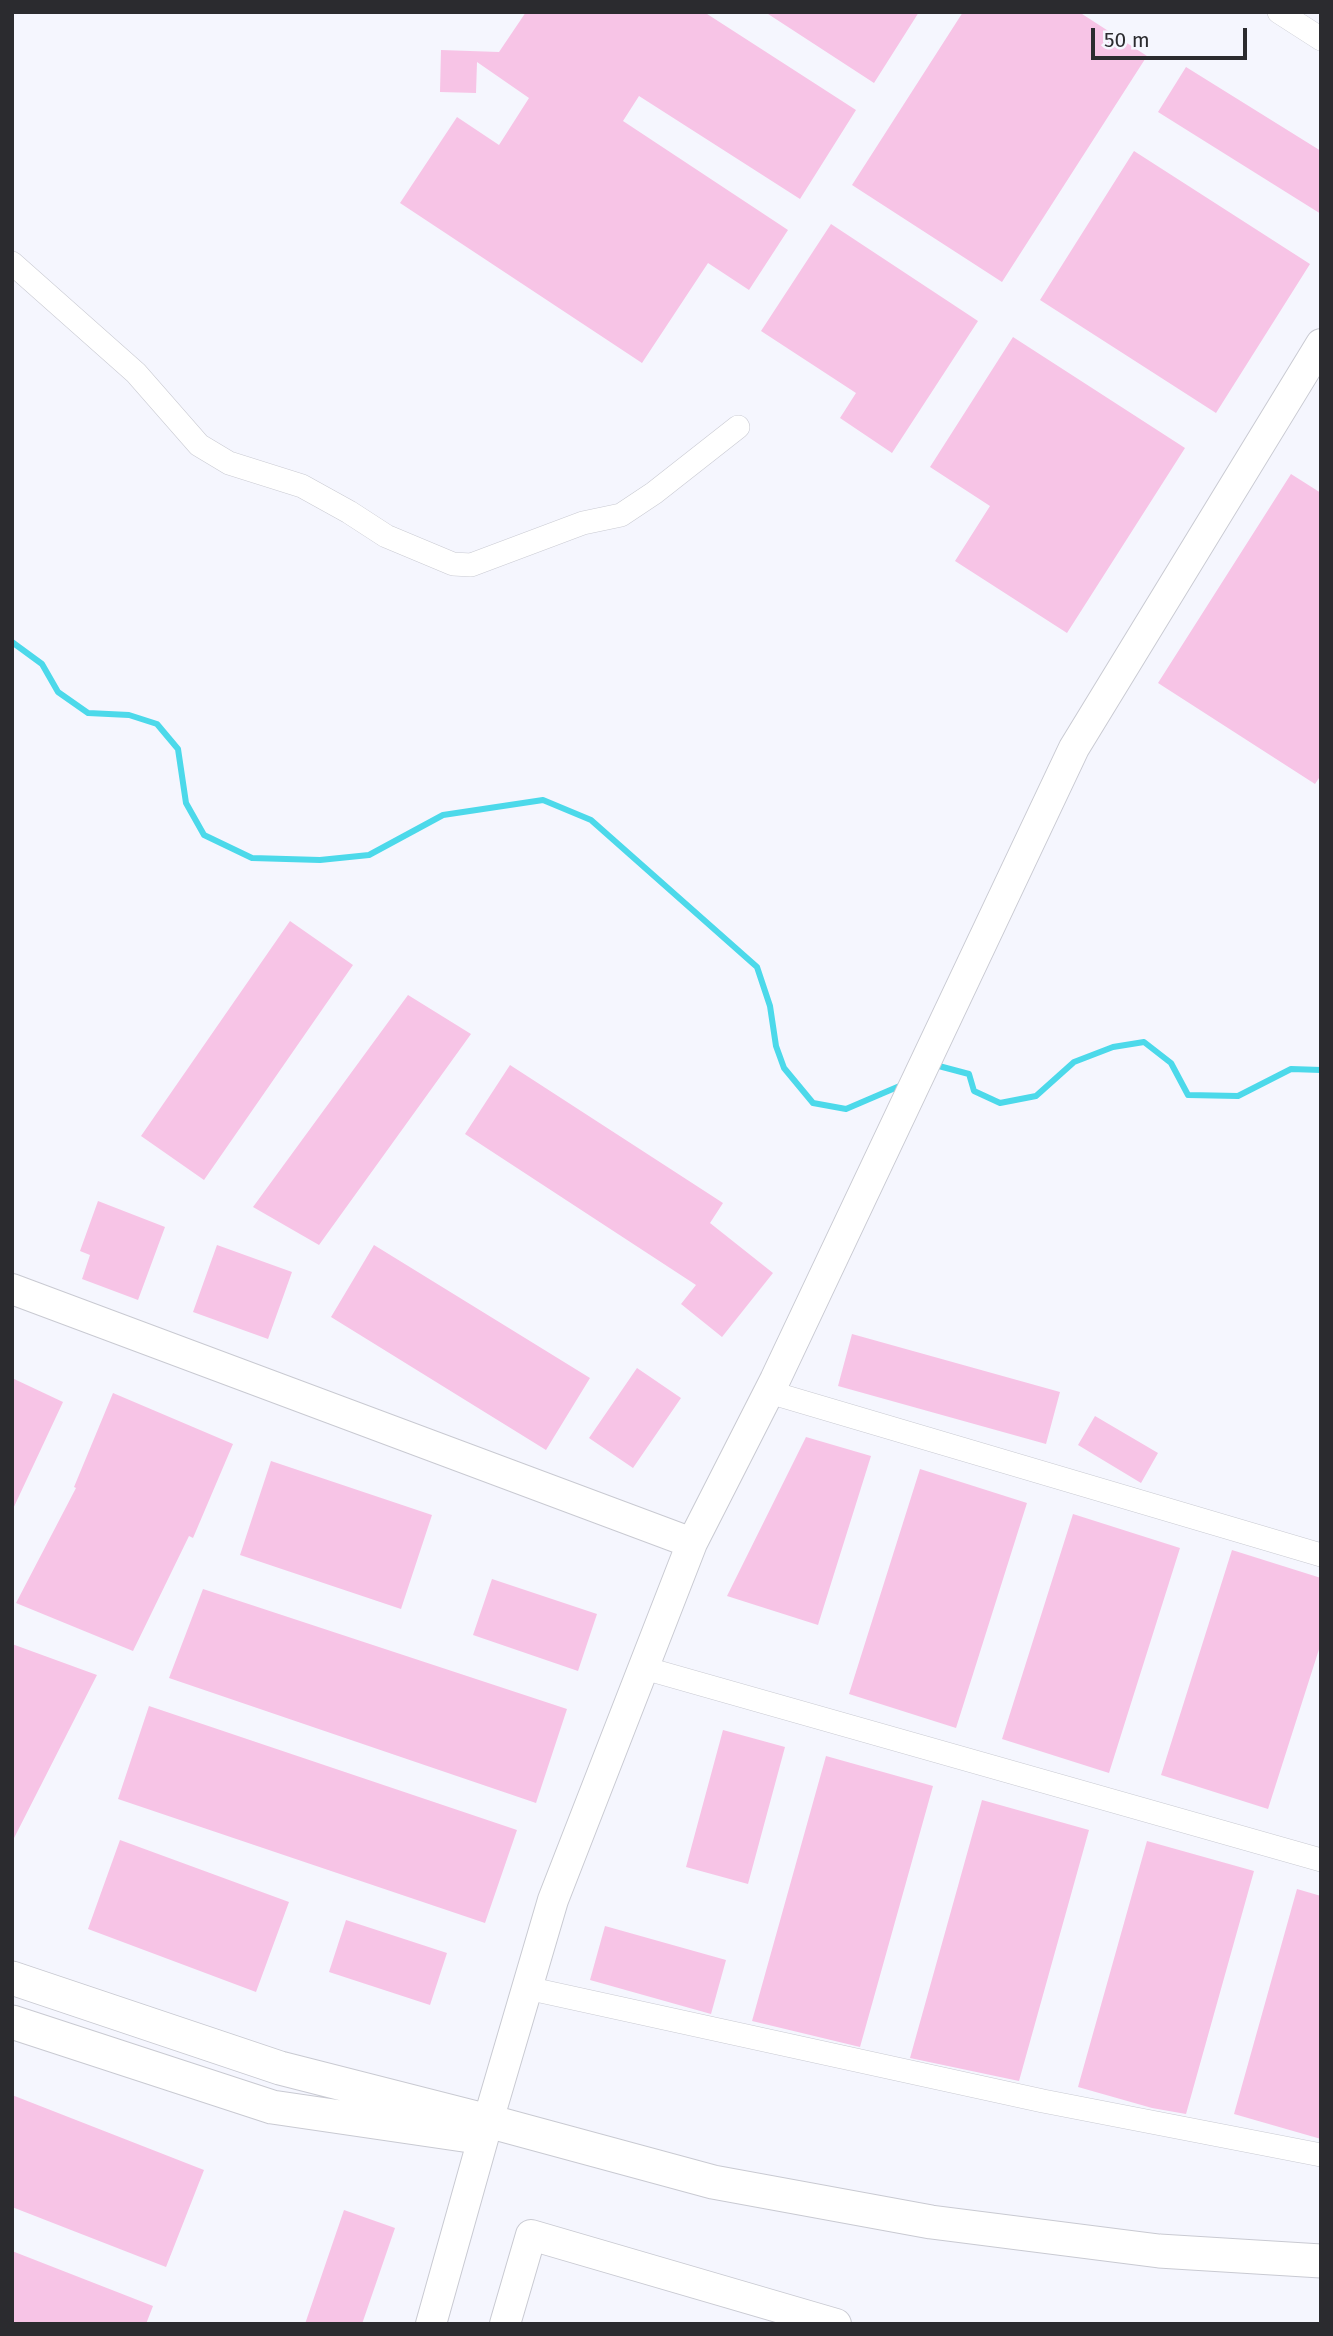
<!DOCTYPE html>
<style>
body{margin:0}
#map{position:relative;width:1333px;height:2336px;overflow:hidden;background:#f5f6fe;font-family:"Fira Sans",sans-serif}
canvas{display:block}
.frame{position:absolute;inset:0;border:14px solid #2b2b2f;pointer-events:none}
.scale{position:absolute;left:1091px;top:28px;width:156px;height:32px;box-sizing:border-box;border:4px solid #2b2b2f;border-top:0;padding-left:9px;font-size:21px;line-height:24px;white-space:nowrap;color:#2b2b2f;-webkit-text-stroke:5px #f5f6fe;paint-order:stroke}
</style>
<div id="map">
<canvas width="1333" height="2336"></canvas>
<div class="frame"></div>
<div class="scale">50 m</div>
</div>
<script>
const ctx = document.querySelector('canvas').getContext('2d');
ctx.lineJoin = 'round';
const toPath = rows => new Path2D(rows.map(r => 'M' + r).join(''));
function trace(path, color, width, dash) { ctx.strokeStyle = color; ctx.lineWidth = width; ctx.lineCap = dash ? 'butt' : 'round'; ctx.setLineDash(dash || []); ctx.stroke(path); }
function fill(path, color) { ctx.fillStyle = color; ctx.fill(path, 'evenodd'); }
trace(toPath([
 [12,642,42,664,58,692,88,713,129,715,157,724,178,749,186,803,204,835,252,858,320,860,369,855,443,815,543,800,591,820,757,967,770,1006,776,1046,784,1068,813,1103,846,1109,902,1085],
 [935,1065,969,1074,974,1091,1000,1103,1036,1096,1074,1062,1113,1047,1144,1042,1171,1063,1188,1095,1238,1096,1291,1069,1321,1070]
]), '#4cd9ea', 6);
fill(toPath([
 [526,12,704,12,856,110,800,199,639,96,623,121,788,230,749,290,708,263,642,363,400,203,457,117,499,145,529,98,477,62,476,93,440,92,441,50,499,52],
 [765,12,919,12,874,83],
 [963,12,1079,12,1147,56,1002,282,852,185],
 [1186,67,1321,151,1321,214,1158,112],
 [1134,151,1310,264,1216,413,1040,300],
 [831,224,978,321,892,453,840,418,856,393,761,331],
 [1013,337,1185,448,1067,633,955,561,990,506,930,467],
 [1291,474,1321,493,1321,775,1315,784,1158,683],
 [290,921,353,965,204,1180,141,1136],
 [408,995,471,1034,319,1245,253,1207],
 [510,1065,723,1203,710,1223,773,1273,722,1337,681,1304,696,1285,465,1134],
 [98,1201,165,1227,138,1300,82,1279,90,1255,80,1251],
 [217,1245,292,1272,268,1339,193,1312],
 [374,1245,590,1378,546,1450,331,1317],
 [852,1334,1060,1392,1046,1444,838,1386],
 [637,1368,681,1398,633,1468,589,1438],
 [12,1378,63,1402,12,1511],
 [113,1393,233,1444,193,1538,189,1536,133,1651,16,1603,76,1488,74,1487],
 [1095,1416,1158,1453,1141,1483,1078,1445],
 [806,1437,871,1456,818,1625,727,1596],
 [271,1461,432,1515,401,1609,240,1555],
 [920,1469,1027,1503,956,1728,849,1694],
 [1073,1514,1180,1548,1109,1773,1002,1739],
 [1232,1550,1321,1578,1321,1643,1268,1809,1161,1775],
 [492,1579,597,1614,578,1671,473,1635],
 [203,1589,567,1709,536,1803,169,1678],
 [12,1644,97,1675,12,1842],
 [149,1706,517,1830,485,1923,118,1799],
 [723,1730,785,1747,748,1884,686,1867],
 [826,1756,933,1786,860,2047,752,2021],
 [982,1800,1089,1830,1019,2081,910,2058],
 [120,1840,289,1902,256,1992,88,1929],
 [1147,1841,1254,1871,1186,2114,1152,2108,1078,2087],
 [1297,1889,1321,1896,1321,2139,1234,2114],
 [346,1920,447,1953,430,2005,329,1972],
 [605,1926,726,1960,711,2014,590,1980],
 [12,2095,204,2170,166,2267,12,2207],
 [344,2210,395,2228,362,2324,305,2324],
 [12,2251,153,2306,146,2324,12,2324]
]), '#f7c4e6');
const minor = toPath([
 [1279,12,1321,39],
 [12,263,136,373,199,445,229,463,302,486,349,512,386,536,453,564,471,565,583,523,621,515,654,493,738,427],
 [769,1392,1321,1555],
 [644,1668,1321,1860],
 [527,1988,1043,2101,1321,2155]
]);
const tertiary = toPath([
 [12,1289,692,1543],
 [431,2324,488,2121,553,1900,692,1543,775,1380,1074,748,1321,344],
 [505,2324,531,2235,836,2324]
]);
const secondary = toPath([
 [12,1978,280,2068,488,2121,713,2182,931,2222,1159,2251,1321,2261],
 [12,2022,272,2107,477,2137]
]);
trace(minor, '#c9cad2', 24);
trace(tertiary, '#c9cad2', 32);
trace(secondary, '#c9cad2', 35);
trace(minor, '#fff', 23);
trace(tertiary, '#fff', 30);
trace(secondary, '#fff', 33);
</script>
